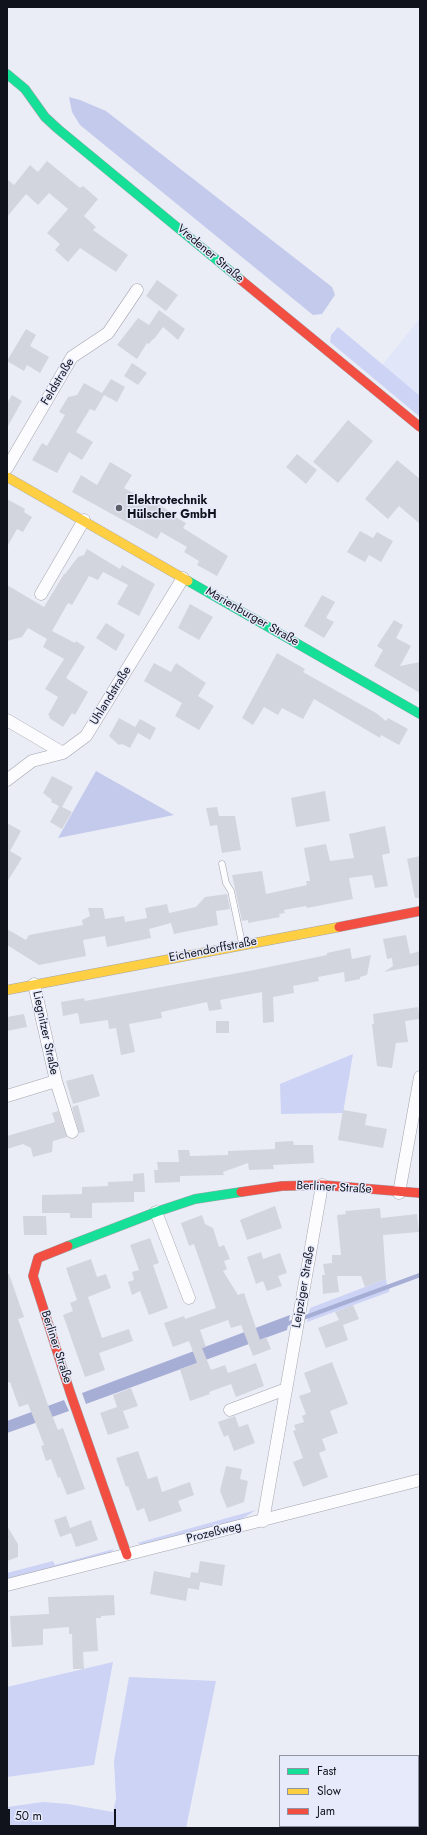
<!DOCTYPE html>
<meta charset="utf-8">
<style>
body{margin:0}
#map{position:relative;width:427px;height:1835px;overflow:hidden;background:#ebedf6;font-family:Jost,sans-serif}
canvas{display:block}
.frame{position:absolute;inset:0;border:8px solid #11131c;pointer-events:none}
.legend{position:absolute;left:279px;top:1755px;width:140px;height:72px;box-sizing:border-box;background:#e6eafb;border:1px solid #9194a2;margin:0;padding:5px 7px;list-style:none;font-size:12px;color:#11131c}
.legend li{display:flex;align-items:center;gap:8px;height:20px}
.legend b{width:20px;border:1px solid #9194a2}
.scale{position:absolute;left:8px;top:1809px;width:108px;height:18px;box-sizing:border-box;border:2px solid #11131c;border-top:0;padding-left:5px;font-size:12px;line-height:14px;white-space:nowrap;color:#11131c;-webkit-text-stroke:3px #e6eafb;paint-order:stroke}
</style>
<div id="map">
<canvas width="427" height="1835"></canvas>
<div class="frame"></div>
<ul class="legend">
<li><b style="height:5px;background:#16e098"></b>Fast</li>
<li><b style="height:5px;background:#ffcf43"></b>Slow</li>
<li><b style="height:5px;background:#f24e42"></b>Jam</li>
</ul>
<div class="scale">50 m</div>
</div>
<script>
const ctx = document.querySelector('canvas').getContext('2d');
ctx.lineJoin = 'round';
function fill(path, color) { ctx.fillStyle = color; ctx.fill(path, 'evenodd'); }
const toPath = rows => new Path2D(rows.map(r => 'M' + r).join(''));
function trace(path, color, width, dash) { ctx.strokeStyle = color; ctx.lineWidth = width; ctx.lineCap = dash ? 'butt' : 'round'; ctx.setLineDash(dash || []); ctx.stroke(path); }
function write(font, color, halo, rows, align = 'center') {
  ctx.font = font + ' Jost,sans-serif'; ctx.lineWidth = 3; ctx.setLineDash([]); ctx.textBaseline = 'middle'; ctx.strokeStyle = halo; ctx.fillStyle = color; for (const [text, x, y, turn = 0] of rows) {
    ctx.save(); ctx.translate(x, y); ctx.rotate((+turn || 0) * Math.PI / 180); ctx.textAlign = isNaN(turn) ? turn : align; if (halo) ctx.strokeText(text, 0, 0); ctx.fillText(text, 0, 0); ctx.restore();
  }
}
fill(toPath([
 [420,318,420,396,382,365]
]), '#e2e6f9');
fill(toPath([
 [338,327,420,396,420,417,330,342,331,335],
 [353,1054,343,1113,281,1114,280,1084],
 [386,1279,387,1286,308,1314,310,1308],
 [390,1287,389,1292,307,1322,308,1317],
 [256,1510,240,1520,143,1545,137,1543],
 [114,1549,109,1555,7,1580,7,1573,53,1561,55,1565],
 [113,1662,94,1765,7,1777,7,1687],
 [129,1677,216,1681,186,1828,7,1828,7,1807,43,1802,68,1804,113,1812,116,1799,114,1761]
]), '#ccd3f5');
fill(toPath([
 [69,97,80,100,106,111,332,287,335,295,322,314,313,315,80,125,72,112],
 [96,771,174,815,58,838]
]), '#c3caec');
fill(toPath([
 [290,1315,287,1330,86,1404,82,1393],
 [64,1400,69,1411,7,1433,7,1421]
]), '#a6aed6');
trace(toPath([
 [284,1325,420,1275]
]), '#a6aed6', 4.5);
fill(toPath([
 [47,161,80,188,83,186,98,199,84,216,96,227,93,230,128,255,116,272,80,248,68,262,55,250,60,244,47,233,68,209,49,193,38,205,26,194,7,217,7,179,14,185,30,165,38,172],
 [157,280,178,295,166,311,146,296],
 [159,310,185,329,178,340,163,327,154,339,152,340,149,344,147,343,137,359,117,345,138,318,149,325],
 [26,329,36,335,30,346,49,357,40,373,27,365,24,371,7,361],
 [132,363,147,373,138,385,124,376],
 [111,379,125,387,117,402,104,395,95,411,90,409,76,432,93,442,82,460,69,452,57,473,32,460,42,443,47,446,65,415,59,412,68,397,77,395,84,383,102,393],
 [12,395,22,401,7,428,7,403],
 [348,420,373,441,338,483,313,462],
 [297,454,317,470,306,484,286,467],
 [397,460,420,479,420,524,399,506,388,519,365,499],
 [110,462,132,475,124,488,155,505,156,503,171,512,170,514,186,523,183,528,228,556,217,576,197,565,199,561,184,552,187,547,161,532,157,539,72,492,81,475,97,485],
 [7,499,25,509,24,512,32,517,23,532,17,529,7,547],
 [360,531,373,538,377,532,393,541,381,562,369,555,365,562,347,552],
 [87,549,120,569,122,565,155,584,139,616,117,604,128,585,103,572,98,580,89,576,72,605,68,603,52,631,75,643,76,641,85,647,66,678,88,692,75,715,72,713,63,727,49,718,50,716,48,715,58,697,45,689,64,659,43,647,47,639,28,628,22,637,7,641,7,585,44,607,64,574,65,574,78,557,84,555],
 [322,595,335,602,326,618,334,622,324,638,304,626],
 [190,604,213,617,199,640,178,628],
 [394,620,403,625,396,638,411,646,400,666,420,662,420,693,374,666,383,650,377,646],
 [106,623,125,635,116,651,96,638],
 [277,653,305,669,303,672,376,713,386,721,388,718,408,729,399,745,381,735,380,738,314,699,303,719,282,708,278,715,264,707,253,725,242,718],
 [154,663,171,672,176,663,206,683,198,696,214,706,199,730,175,716,182,703,144,681],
 [119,718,135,727,140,719,156,728,150,740,138,733,130,748,122,744,119,745,109,736],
 [52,776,73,787,62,807,72,812,62,829,50,822,59,806,51,802,52,800,43,793],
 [325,791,330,821,296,827,291,798],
 [217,807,219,816,235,816,241,850,222,853,217,825,210,826,206,808],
 [7,823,21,831,10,851,22,858,7,882],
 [385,826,390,853,382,855,388,886,375,888,372,875,349,878,353,899,307,908,306,906,284,910,285,913,279,914,280,917,248,923,248,920,242,921,232,875,262,871,266,894,307,885,306,881,310,881,304,848,326,844,330,861,354,858,349,834],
 [420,856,420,898,415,898,407,859],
 [227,894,230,909,216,911,218,925,174,934,171,923,149,929,151,938,107,947,105,936,83,940,86,956,39,965,7,945,7,929,26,940,29,935,83,925,82,920,90,916,88,908,103,908,105,919,124,916,125,922,147,918,145,908,167,904,169,913,196,907,205,897],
 [406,935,410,954,420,951,420,965,384,972,393,966,392,958,387,959,383,939],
 [350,948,352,959,371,955,367,975,360,977,360,979,345,982,344,972,318,977,319,981,293,986,294,993,273,997,274,1022,263,1023,262,992,220,1000,222,1009,209,1011,207,1002,161,1012,162,1018,129,1024,135,1052,121,1055,116,1028,109,1029,108,1020,80,1024,78,1013,63,1016,61,1002,84,998,85,1001,249,971,327,955,327,953],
 [418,1007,420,1019,405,1021,408,1042,396,1043,392,1068,377,1066,372,1024,374,1024,373,1014],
 [24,1014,27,1027,7,1031,7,1017],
 [216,1021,229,1021,229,1033,216,1033],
 [93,1074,100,1096,73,1104,66,1081],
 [78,1105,85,1132,79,1133,72,1107],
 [343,1110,367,1114,365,1125,387,1129,383,1148,338,1140],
 [58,1111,67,1137,53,1141,52,1152,33,1157,31,1148,23,1144,7,1149,7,1136,55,1122,52,1113],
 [293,1141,294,1145,313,1145,314,1163,273,1165,274,1169,249,1170,248,1163,223,1172,224,1175,180,1176,180,1182,155,1183,154,1170,158,1170,157,1162,179,1162,178,1150,189,1150,190,1156,228,1155,228,1151,275,1149,275,1142],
 [144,1173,145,1192,134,1192,134,1202,92,1203,92,1218,70,1218,70,1213,42,1213,42,1195,82,1194,82,1187,108,1186,108,1182,133,1181,133,1174],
 [275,1206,282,1228,247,1240,240,1220],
 [380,1208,381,1218,417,1214,419,1232,383,1235,386,1279,365,1287,361,1276,337,1276,339,1292,323,1294,322,1275,325,1275,323,1264,332,1263,332,1255,341,1255,337,1215,346,1214,345,1211],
 [202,1215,205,1224,213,1228,219,1247,224,1245,230,1259,224,1261,227,1269,223,1271,238,1295,244,1293,260,1340,266,1337,271,1349,253,1356,241,1325,231,1328,228,1320,200,1330,206,1347,202,1348,211,1370,225,1365,228,1373,256,1363,264,1386,236,1397,231,1384,209,1392,210,1394,190,1401,180,1369,197,1363,189,1341,173,1347,164,1323,184,1316,185,1319,216,1308,194,1244,189,1246,181,1223],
 [23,1216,46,1216,47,1235,24,1235],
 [150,1238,159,1263,153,1265,168,1308,149,1315,140,1291,132,1295,128,1282,134,1280,132,1272,139,1270,130,1245],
 [261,1252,263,1259,280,1253,287,1273,278,1276,282,1286,267,1291,263,1281,256,1284,247,1257],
 [91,1259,97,1277,106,1274,111,1288,88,1297,102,1338,129,1329,133,1341,99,1353,105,1370,85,1377,63,1315,73,1311,70,1303,77,1300,66,1268],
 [7,1274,9,1274,24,1317,18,1319,49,1408,58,1430,63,1428,85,1489,67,1495,60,1477,58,1478,51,1459,46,1461,41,1446,44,1445,28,1404,19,1407,10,1382,7,1383],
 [353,1305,359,1319,343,1325,348,1340,326,1348,318,1328,339,1320,335,1312],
 [332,1362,348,1404,330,1411,338,1433,322,1439,326,1450,319,1453,328,1477,303,1487,293,1462,303,1458,293,1431,296,1430,294,1425,304,1422,302,1416,306,1414,299,1396,311,1392,304,1373],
 [131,1388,138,1406,123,1411,129,1428,108,1435,100,1413,117,1407,113,1395],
 [235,1416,239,1427,248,1424,255,1443,234,1451,228,1435,224,1437,218,1422],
 [138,1451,148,1479,157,1476,162,1492,190,1482,194,1495,178,1501,182,1511,149,1522,144,1508,137,1511,128,1486,126,1487,116,1458],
 [226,1466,242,1469,240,1479,248,1481,244,1502,227,1508,220,1491],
 [66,1516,70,1528,91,1520,98,1540,76,1547,71,1533,60,1537,54,1520],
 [7,1526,18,1544,18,1557,7,1561],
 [200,1561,225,1565,222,1586,200,1582,199,1590,188,1588,186,1601,150,1594,154,1571,190,1578,191,1572,198,1573],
 [114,1595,115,1615,101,1616,101,1618,96,1618,98,1651,83,1652,84,1669,73,1669,72,1634,69,1634,69,1627,43,1629,43,1645,12,1647,10,1616,49,1614,48,1597]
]), '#d3d5de');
const lane = toPath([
 [222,864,226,883,231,891,242,943]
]);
const street = toPath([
 [7,468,72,357,108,333,137,290],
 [41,594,84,520],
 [7,720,63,753],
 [7,780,32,761,63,753,86,736,183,578],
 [56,1081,72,1132],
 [7,1096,56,1081,34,984],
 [399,1193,420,1077],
 [156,1212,189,1298],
 [230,1410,286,1389],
 [263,1521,322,1185],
 [7,1585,420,1480]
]);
const fast = toPath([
 [7,74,25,89,45,117,58,129,241,280],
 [188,581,420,714],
 [68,1246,156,1212,195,1199,241,1192]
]);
const slow = toPath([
 [7,477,188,581],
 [7,990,339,927]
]);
const jam = toPath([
 [241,280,420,427],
 [339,927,420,911],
 [241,1192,282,1186,322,1185,420,1193],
 [68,1246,38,1258,33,1276,70,1392,127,1555]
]);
trace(lane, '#a2a4ad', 7);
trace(street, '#a2a4ad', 13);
trace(fast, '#a2a4ad', 10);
trace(slow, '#a2a4ad', 10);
trace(jam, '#a2a4ad', 10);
trace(lane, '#fcfcfe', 6);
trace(street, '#fcfcfe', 12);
trace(fast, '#16e098', 9);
trace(slow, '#ffcf43', 9);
trace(jam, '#f24e42', 9);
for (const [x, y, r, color] of [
 [119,508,4,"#5d5f68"]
]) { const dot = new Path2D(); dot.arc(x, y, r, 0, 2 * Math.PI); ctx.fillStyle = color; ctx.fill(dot); trace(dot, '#e6eafb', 1.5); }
write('12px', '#11131c', '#e6eafb', [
 ["Vredener Straße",210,254,40],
 ["Feldstraße",58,382,-59],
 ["Marienburger Straße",252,617,30],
 ["Uhlandstraße",111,696,-58],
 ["Eichendorffstraße",213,950,-11],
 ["Liegnitzer Straße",45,1033,78],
 ["Berliner Straße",334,1188,3],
 ["Leipziger Straße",304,1287,-80],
 ["Berliner Straße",56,1347,72],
 ["Prozeßweg",214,1533,-14]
]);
write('bold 12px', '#11131c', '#e6eafb', [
 ["Elektrotechnik",127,501],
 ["Hülscher GmbH",127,515]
], 'left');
</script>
